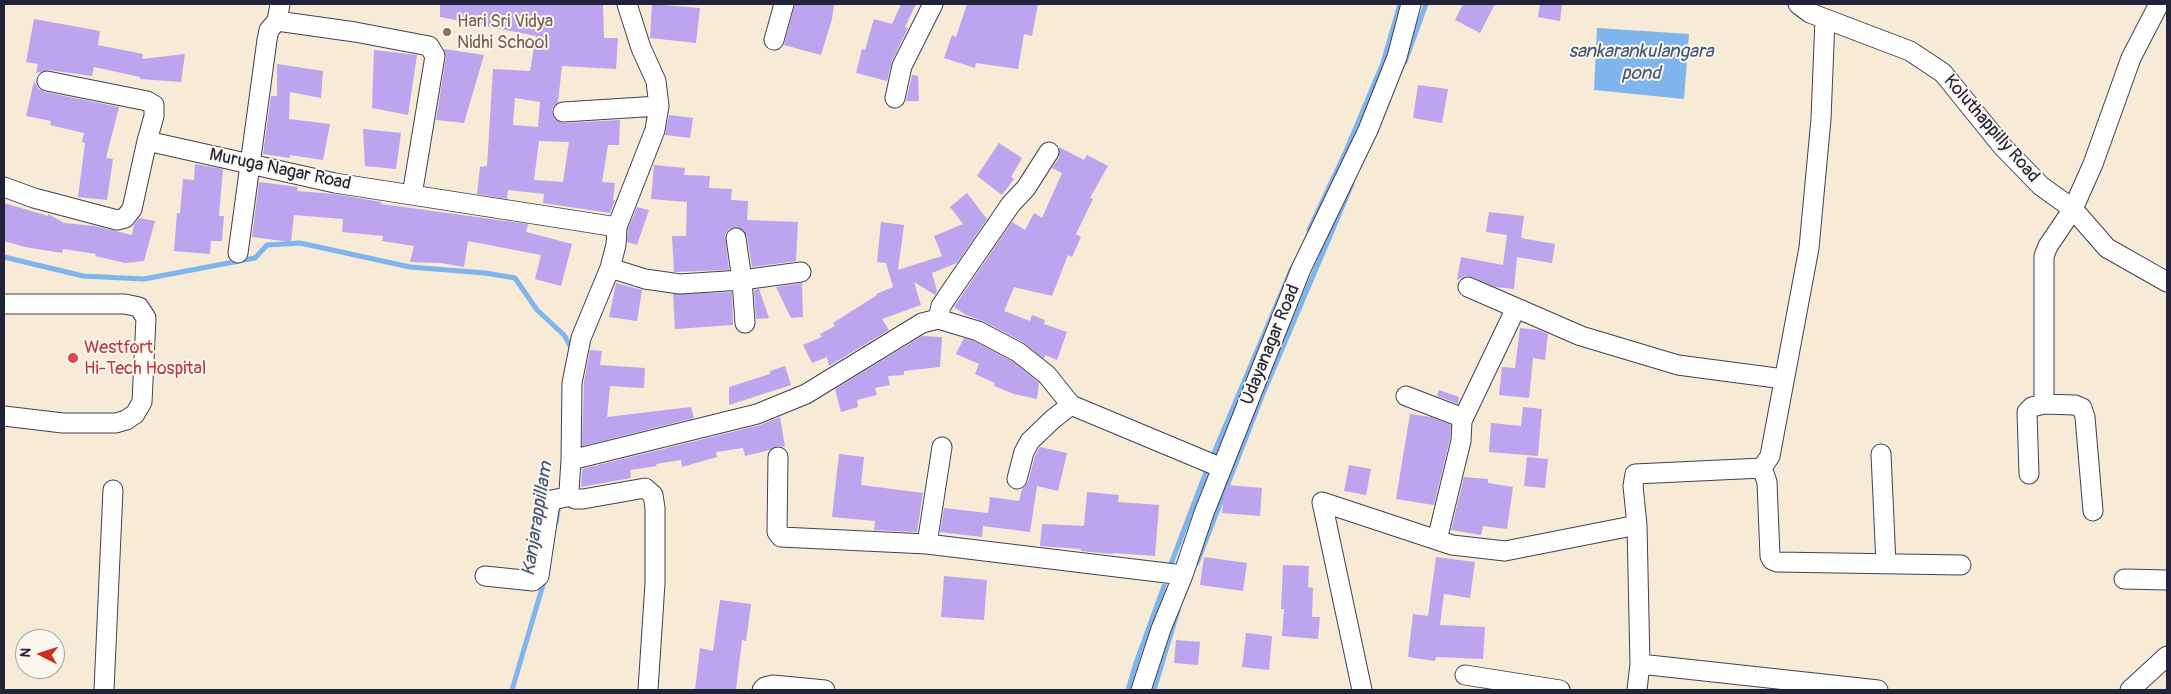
<!DOCTYPE html>
<style>
body{margin:0}
#map{position:relative;width:2171px;height:694px;overflow:hidden;background:#f7ead6;font-family:Pangolin,sans-serif}
canvas{display:block}
.frame{position:absolute;inset:0;border:5px solid #22223b;pointer-events:none}
.north{position:absolute;left:15px;top:629px;width:50px;height:50px;box-sizing:border-box;background:#fbf7ec;border:1px solid #a4a2a5;border-radius:50%;rotate:275deg;font-size:14px;font-weight:700;line-height:20px;text-align:center;color:#22223b}
.north::after{content:'';display:block;margin:auto;width:18px;height:22px;background:#c8321e;clip-path:polygon(50% 0,100% 100%,50% 72%,0 100%)}
</style>
<div id="map">
<canvas width="2171" height="694"></canvas>
<div class="frame"></div>
<div class="north">N</div>
</div>
<script>
const ctx = document.querySelector('canvas').getContext('2d');
ctx.lineJoin = 'round';
function fill(path, color) { ctx.fillStyle = color; ctx.fill(path, 'evenodd'); }
const toPath = rows => new Path2D(rows.map(r => 'M' + r).join(''));
function trace(path, color, width, dash) { ctx.strokeStyle = color; ctx.lineWidth = width; ctx.lineCap = dash ? 'butt' : 'round'; ctx.setLineDash(dash || []); ctx.stroke(path); }
function write(font, color, halo, rows, align = 'center') {
  ctx.font = font + ' Pangolin,sans-serif'; ctx.lineWidth = 4; ctx.setLineDash([]); ctx.textBaseline = 'middle'; ctx.strokeStyle = halo; ctx.fillStyle = color; for (const [text, x, y, turn = 0] of rows) {
    ctx.save(); ctx.translate(x, y); ctx.rotate((+turn || 0) * Math.PI / 180); ctx.textAlign = isNaN(turn) ? turn : align; if (halo) ctx.strokeText(text, 0, 0); ctx.fillText(text, 0, 0); ctx.restore();
  }
}
fill(toPath([
 [1597,28,1689,34,1684,99,1594,90]
]), '#7fb4ed');
trace(toPath([
 [1405,62,1426,4],
 [1309,230,1346,151,1383,63,1400,4],
 [4,257,83,276,144,279,255,258,267,245,300,243,410,267,485,273,515,278,537,310,564,335,572,349],
 [1211,460,1292,268],
 [556,523,559,504],
 [1197,563,1262,396,1352,184],
 [1169,569,1208,467],
 [512,690,545,578],
 [1128,690,1136,663,1164,586],
 [1154,690,1178,610]
]), '#7fb4ed', 5);
fill(toPath([
 [440,4,603,4,604,38,618,38,616,69,562,66,558,102,553,107,552,112,554,119,563,123,620,120,619,145,608,145,602,182,615,183,613,200,615,200,610,213,543,203,544,194,508,190,507,199,477,194,480,167,487,166,493,69,530,71,536,36,440,17],
 [515,98,540,102,538,127,513,125],
 [539,141,569,142,563,182,534,180],
 [652,4,700,8,696,43,650,38],
 [795,4,834,4,832,19,821,55,784,45],
 [901,4,916,4,905,27,908,28,892,61,887,81,856,73,862,49,865,50,874,19,892,24],
 [967,4,1038,4,1032,36,1024,34,1018,69,976,63,975,68,944,58,952,35,956,37],
 [1463,4,1495,4,1480,33,1455,20],
 [1540,4,1562,4,1560,21,1538,17],
 [34,19,100,31,98,45,143,54,142,59,185,54,181,82,140,79,140,77,94,67,92,76,49,70,36,73,38,64,26,62],
 [444,49,484,55,464,123,436,120,446,58],
 [374,50,417,55,408,115,372,108],
 [277,64,323,71,321,98,290,92,289,119,330,124,323,160,290,155,290,158,263,154,271,96,277,96],
 [912,75,918,76,919,101,906,101],
 [34,81,39,89,45,92,119,107,106,158,113,159,107,200,78,197,85,143,82,142,84,133,50,125,51,121,26,116],
 [1418,85,1448,89,1442,123,1413,118],
 [669,115,693,118,690,138,665,135],
 [363,129,401,133,396,169,365,166],
 [999,143,1022,158,1011,177,1014,179,1002,195,977,176],
 [1059,147,1084,160,1087,155,1108,166,1090,198,1093,199,1076,234,1081,237,1072,257,1068,255,1052,296,1014,287,1004,311,1030,321,1032,315,1045,320,1044,324,1067,332,1057,360,1045,355,1044,359,1023,342,983,321,966,315,954,307,1012,222,1025,230,1034,213,1042,218,1062,173,1052,168,1059,158],
 [195,164,223,169,219,216,224,216,222,241,211,241,210,254,174,251,177,213,180,213,183,179,194,180],
 [654,165,685,168,684,175,710,176,709,188,732,189,731,200,748,201,747,220,798,222,796,261,752,267,747,236,744,231,735,227,729,229,725,234,729,270,674,272,672,236,686,236,687,202,651,199],
 [259,182,298,187,297,191,335,194,381,202,381,204,528,224,526,232,572,244,561,286,535,279,541,255,468,241,464,267,441,263,410,262,414,246,382,241,383,236,342,232,343,219,294,215,291,242,252,237],
 [967,193,987,219,957,263,932,273,937,291,935,295,914,282,921,305,882,319,889,330,829,366,827,357,812,363,803,345,822,337,820,334,835,326,833,323,877,295,876,294,893,287,886,263,877,262,881,222,904,225,898,270,942,256,934,236,963,224,950,207],
 [4,203,48,216,48,214,64,223,95,226,132,235,134,225,139,218,155,221,144,261,125,263,95,256,96,254,63,249,62,253,25,247,4,241],
 [637,207,649,210,637,245,627,242,628,229],
 [1489,212,1524,216,1521,238,1555,244,1552,263,1517,257,1514,289,1495,287,1472,277,1466,276,1457,280,1461,257,1503,265,1507,235,1486,232],
 [616,283,642,290,637,321,609,317],
 [802,283,803,317,791,318,776,287],
 [759,289,769,318,756,319,754,290],
 [732,292,733,325,675,329,673,294],
 [1520,328,1539,330,1548,334,1545,360,1533,358,1529,398,1499,395,1502,367,1515,368],
 [922,336,942,337,940,367,904,371,904,375,888,376,890,385,875,388,877,395,857,400,858,407,841,412,835,389],
 [964,338,974,341,1012,361,1039,383,1037,399,1014,394,994,386,995,383,975,374,979,364,956,354],
 [590,350,602,351,600,365,645,368,644,388,610,386,607,417,691,407,694,418,582,446,584,382],
 [785,366,791,385,729,405,729,387,770,374,770,371],
 [1439,390,1459,397,1458,404,1437,396],
 [1523,407,1542,409,1538,456,1489,452,1491,423,1521,426],
 [1410,414,1431,417,1451,425,1450,439,1434,505,1396,499],
 [780,417,785,447,778,446,770,450,745,456,743,448,716,452,717,457,682,467,681,460,656,464,657,466,630,470,631,478,581,487,582,469,760,425],
 [1040,447,1067,453,1058,491,1037,486,1030,532,983,526,982,537,940,532,944,508,988,513,990,497,1019,501,1022,489,1028,482,1035,456],
 [839,454,864,457,861,485,923,493,917,532,874,530,875,521,832,517],
 [1527,457,1548,459,1545,488,1524,486],
 [1349,465,1371,469,1366,495,1344,491],
 [1464,477,1488,479,1488,483,1513,487,1507,529,1483,526,1481,535,1451,530],
 [1227,485,1262,488,1260,516,1222,513,1224,494],
 [1087,492,1119,495,1118,502,1159,505,1155,556,1113,553,1113,554,1081,551,1081,549,1040,546,1042,524,1084,526],
 [1204,557,1247,563,1243,591,1200,585],
 [1436,557,1475,562,1470,598,1444,594,1440,625,1485,627,1483,659,1436,657,1435,661,1408,657,1413,614,1428,616],
 [1283,565,1309,566,1308,587,1313,588,1312,617,1320,617,1318,639,1282,636,1284,609,1281,609],
 [944,576,987,580,984,620,941,617],
 [720,600,751,604,746,641,742,640,736,690,695,690,700,648,713,651],
 [1246,633,1272,636,1269,670,1242,667],
 [1176,640,1200,642,1198,665,1174,663]
]), '#bca4ee');
const minor = toPath([
 [1798,4,1810,13,1910,51,1943,73,2002,146,2041,186,2073,209,2107,248,2167,282],
 [277,21,280,4],
 [774,40,784,4],
 [47,81,147,101,154,105,154,116,147,141],
 [895,98,902,66,933,4],
 [563,112,659,106],
 [4,187,34,198,117,220,125,218,132,209,147,141,335,183,617,227],
 [736,238,742,280,745,323],
 [238,253,267,40,269,30,277,21,355,32,429,46,435,56,412,195],
 [610,268,645,279,680,284,742,280,801,272],
 [1468,287,1581,336,1678,365,1784,379],
 [4,304,125,304,139,307,146,318,142,402,135,414,126,420,116,423,63,423,4,416],
 [938,319,941,306,949,294,1011,204,1026,188,1049,152],
 [1406,396,1458,416,1462,421,1461,441,1437,540],
 [1462,421,1516,308],
 [1881,454,1886,564],
 [778,457,777,532,781,537,927,544,1183,575],
 [571,460,572,383,581,338,610,268,616,245,617,227,655,130,659,106,656,81,641,48,627,4],
 [1762,468,1767,482,1770,556,1772,560,1777,562,1961,565],
 [2029,474,2027,412,2032,407,2044,404],
 [1017,479,1024,452,1030,441,1053,419,1071,405],
 [2093,511,2085,417,2082,408,2075,405,2044,404,2044,256,2048,246,2073,209,2093,164,2131,58,2159,4],
 [927,544,942,447],
 [485,576,533,581,539,576,549,509,552,500,571,496],
 [2124,579,2167,580],
 [1640,664,1878,690],
 [1465,675,1560,690],
 [104,690,113,490],
 [648,690,655,583,655,508,653,495,645,488,583,499,575,499,571,496,569,491,571,460,757,414,806,394,922,323,938,319,978,331,1018,352,1047,375,1071,405,1222,468],
 [762,690,765,687,773,685,825,690],
 [1141,690,1161,629,1183,575,1204,513,1301,269,1368,130,1397,57,1411,4],
 [1362,690,1322,502,1452,545,1505,551,1637,525],
 [1637,690,1640,664,1637,525,1633,486,1635,474,1762,468,1770,456,1809,248,1821,119,1825,19],
 [2130,690,2167,656]
]);
trace(minor, '#424052', 21);
trace(minor, '#fff', 19);
for (const [x, y, r, color] of [
 [447,32,5,"#8d6e63"],
 [73,358,6,"#e0444e"]
]) { const dot = new Path2D(); dot.arc(x, y, r, 0, 2 * Math.PI); ctx.fillStyle = color; ctx.fill(dot); trace(dot, '#fbf7ec', 2); }
write('18px', '#785e54', '#fbf7ec', [
 ["Hari Sri Vidya",457,22],
 ["Nidhi School",457,43]
], 'left');
write('18px', '#22223b', '#fbf7ec', [
 ["Koluthappilly Road",1991,129,49],
 ["Muruga Nagar Road",280,170,12],
 ["Udayanagar Road",1271,345,-68]
]);
write('18px', '#be3a42', '#fbf7ec', [
 ["Westfort",84,348],
 ["Hi-Tech Hospital",84,369]
], 'left');
write('italic 19px', '#435579', '#fbf7ec', [
 ["sankarankulangara",1641,52],
 ["pond",1641,74],
 ["Kanjarappillam",538,519,-81]
]);
</script>
